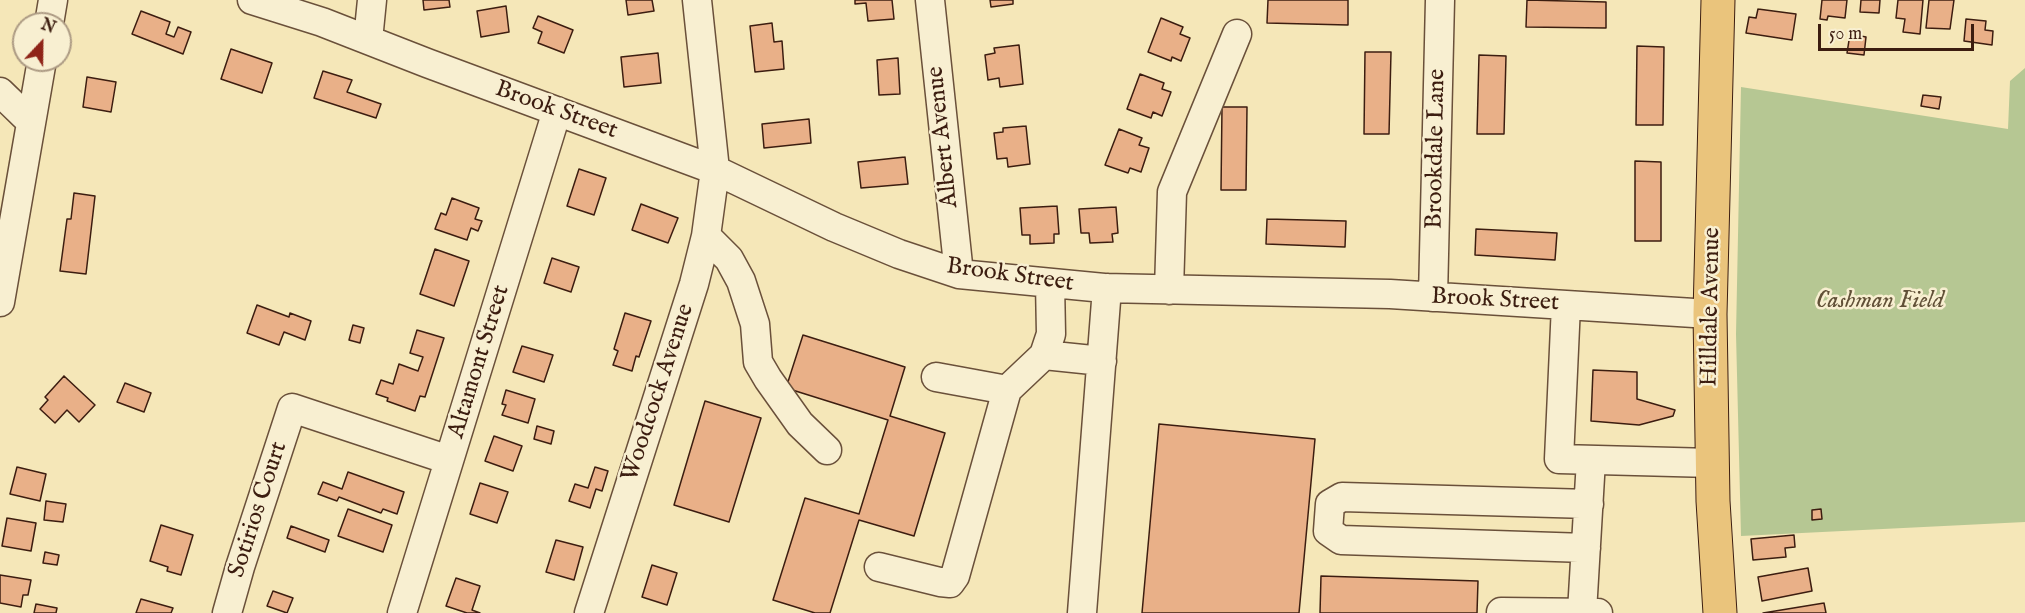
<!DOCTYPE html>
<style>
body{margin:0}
#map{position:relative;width:2025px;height:613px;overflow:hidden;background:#f5e7b8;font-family:"IM FELL English",serif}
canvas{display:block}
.north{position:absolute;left:12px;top:12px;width:60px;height:60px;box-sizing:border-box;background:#f8efd1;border:2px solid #ad9b84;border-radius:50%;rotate:22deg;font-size:16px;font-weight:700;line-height:24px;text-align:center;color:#3c1d10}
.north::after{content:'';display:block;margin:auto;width:21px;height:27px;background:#8f2418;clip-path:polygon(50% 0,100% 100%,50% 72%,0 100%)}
.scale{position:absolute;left:1818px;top:24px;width:156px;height:27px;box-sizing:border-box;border:3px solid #3c1d10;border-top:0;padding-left:8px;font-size:18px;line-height:21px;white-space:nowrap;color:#3c1d10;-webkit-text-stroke:4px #f8efd1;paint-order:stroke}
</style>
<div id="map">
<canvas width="2025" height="613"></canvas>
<div class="north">N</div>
<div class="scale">50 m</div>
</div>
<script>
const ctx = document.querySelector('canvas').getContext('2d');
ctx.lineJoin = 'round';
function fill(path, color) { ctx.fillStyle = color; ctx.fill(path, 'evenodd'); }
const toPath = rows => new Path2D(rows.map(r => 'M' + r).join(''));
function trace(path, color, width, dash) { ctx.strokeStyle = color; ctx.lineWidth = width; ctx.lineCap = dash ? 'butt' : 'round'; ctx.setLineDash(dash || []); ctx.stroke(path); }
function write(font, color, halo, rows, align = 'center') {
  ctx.font = font + ' "IM FELL English",serif'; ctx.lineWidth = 5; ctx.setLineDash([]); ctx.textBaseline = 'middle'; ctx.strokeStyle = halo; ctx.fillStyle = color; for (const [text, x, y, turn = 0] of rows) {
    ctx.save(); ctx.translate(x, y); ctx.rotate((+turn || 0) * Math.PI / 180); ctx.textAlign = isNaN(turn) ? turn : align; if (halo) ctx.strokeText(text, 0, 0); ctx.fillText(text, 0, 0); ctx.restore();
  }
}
fill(toPath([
 [2025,68,2025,522,1741,536,1736,334,1741,87,2008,129,2010,81]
]), '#b6c793');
const building = toPath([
 [423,0,449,0,450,7,424,10,423,0],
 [626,0,652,0,654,11,628,15,626,0],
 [855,0,892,0,894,19,868,21,866,3,855,4,855,0],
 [990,0,1013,0,1013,4,991,7,990,0],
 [1268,0,1348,0,1348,25,1267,23,1268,0],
 [1527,0,1606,2,1606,28,1526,27,1527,0],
 [1822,0,1847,0,1845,18,1828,16,1827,20,1820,19,1822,0],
 [1861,0,1880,0,1879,13,1860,12,1861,0],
 [1898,0,1923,0,1920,34,1903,32,1905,19,1896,18,1898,0],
 [1929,0,1954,0,1950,29,1926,28,1929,0],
 [506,6,509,32,481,37,477,11,506,6],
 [1758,9,1796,14,1792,40,1746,33,1749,17,1756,18,1758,9],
 [141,11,170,22,166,34,174,37,178,27,191,32,183,54,132,34,141,11],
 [538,16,573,30,564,53,538,43,542,32,533,28,538,16],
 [1161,18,1183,27,1180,34,1190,38,1181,61,1172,57,1171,61,1148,52,1161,18],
 [1966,19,1986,21,1985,30,1993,31,1992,45,1964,41,1966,19],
 [772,23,774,42,782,41,784,69,755,72,750,26,772,23],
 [1850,34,1866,37,1864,55,1847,53,1850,34],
 [1019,45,1023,84,1000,87,999,78,988,80,985,55,995,53,994,48,1019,45],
 [1637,46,1664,47,1663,125,1636,125,1637,46],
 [231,49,272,63,262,93,221,79,231,49],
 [1365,52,1391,52,1389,134,1364,134,1365,52],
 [658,53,661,83,624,87,621,57,658,53],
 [1479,55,1506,56,1504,134,1477,134,1479,55],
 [898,58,900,94,879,95,877,60,898,58],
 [323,71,352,80,347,92,381,104,376,118,314,98,323,71],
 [1140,74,1164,83,1162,89,1171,92,1162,116,1153,112,1151,118,1127,109,1140,74],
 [87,77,116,82,111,112,83,107,87,77],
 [1923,95,1941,97,1939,109,1921,106,1923,95],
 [1222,107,1247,107,1246,190,1221,190,1222,107],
 [809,119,811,143,764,148,762,124,809,119],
 [1026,126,1030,164,1008,167,1007,158,997,159,994,133,1003,132,1003,128,1026,126],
 [1119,129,1142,138,1139,145,1149,148,1141,172,1130,168,1128,173,1105,165,1119,129],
 [905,157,908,184,861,188,858,162,905,157],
 [1635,161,1661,162,1661,241,1635,241,1635,161],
 [579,169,606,178,594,215,567,206,579,169],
 [74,193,95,196,86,274,60,271,67,219,71,219,74,193],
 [452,198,479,208,475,219,482,221,478,231,471,228,467,240,435,229,441,213,446,215,452,198],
 [641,204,678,218,668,243,632,230,641,204],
 [1057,206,1059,234,1054,234,1054,243,1030,244,1030,235,1022,235,1020,208,1057,206],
 [1116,207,1118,233,1112,234,1113,242,1090,243,1089,233,1081,233,1079,209,1116,207],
 [1267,219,1346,221,1345,247,1266,244,1267,219],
 [1476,229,1557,233,1555,260,1475,255,1476,229],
 [435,249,469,261,454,306,420,294,435,249],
 [552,258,579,267,571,292,544,283,552,258],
 [257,305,289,317,290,313,311,321,305,340,284,332,279,345,247,333,257,305],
 [625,313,651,321,639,357,636,356,632,371,613,365,618,351,614,349,625,313],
 [353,325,364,328,360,343,349,340,353,325],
 [417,330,444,338,425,397,420,396,415,411,387,401,388,398,376,394,381,380,393,384,399,364,418,371,423,357,410,353,417,330],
 [803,335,905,367,890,416,945,433,914,536,859,520,830,613,815,613,773,600,805,498,859,514,888,420,786,388,803,335],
 [522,346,553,355,544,382,513,372,522,346],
 [1593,370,1637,372,1637,399,1675,410,1673,416,1639,425,1591,421,1593,370],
 [64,376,95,405,79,422,67,410,55,423,40,409,48,400,45,397,64,376],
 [125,383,151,393,144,412,117,402,125,383],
 [506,390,535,399,528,423,502,415,506,405,502,404,506,390],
 [705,401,761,418,729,522,674,505,705,401],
 [1159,424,1315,439,1299,613,1142,613,1159,424],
 [537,426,554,431,551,444,534,439,537,426],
 [494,436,522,446,513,471,485,461,494,436],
 [17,467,46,474,40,501,10,494,17,467],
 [595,467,608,471,602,491,596,489,590,508,569,501,575,484,588,488,595,467],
 [348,472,404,492,397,514,383,509,381,513,339,497,337,501,318,494,323,482,342,489,348,472],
 [480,483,508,492,497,523,470,514,480,483],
 [46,501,66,504,63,522,44,520,46,501],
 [348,509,392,525,383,552,338,536,348,509],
 [1821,509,1822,519,1812,520,1812,510,1821,509],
 [7,518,36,523,31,551,2,546,7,518],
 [161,525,193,535,181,575,167,571,168,567,150,561,161,525],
 [291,526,329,540,325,552,287,538,291,526],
 [1794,535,1795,547,1785,548,1786,557,1753,560,1751,539,1794,535],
 [556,540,583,547,574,580,546,572,556,540],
 [45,552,59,555,57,565,43,563,45,552],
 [652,565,677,573,667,605,642,597,652,565],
 [1808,568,1812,591,1762,601,1758,577,1808,568],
 [0,575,31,580,28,595,23,595,21,607,0,603,0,575],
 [1321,576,1478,581,1477,613,1320,613,1321,576],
 [456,578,480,586,472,610,480,613,467,613,446,606,456,578],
 [273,591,293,598,287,613,267,606,273,591],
 [141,599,173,608,171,613,136,613,141,599],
 [1824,603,1826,613,1763,613,1824,603],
 [36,604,57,608,56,613,34,613,36,604]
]);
fill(building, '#e9b088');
trace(building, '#3c1d10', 1.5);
const minor = toPath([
 [252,0,322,22,427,63,715,170,834,227,899,254,959,274,1104,288,1390,294,1710,314],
 [930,0,959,274],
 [49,24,53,0],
 [368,40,372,0],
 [0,92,31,122],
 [706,236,729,259,741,281,755,324,758,362,768,379,800,424,827,450],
 [1169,290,1172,192,1237,34],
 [1433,297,1440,0],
 [0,302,42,60],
 [1566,305,1559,459,1712,463],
 [1044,355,1102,361],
 [936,377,1007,390],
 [1586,548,1341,540,1328,531,1330,504,1342,497,1589,504],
 [879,567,940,582,950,583,955,576,1007,390,1044,355,1051,334,1050,283],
 [1501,612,1598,613],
 [1582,612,1591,460],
 [227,613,240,567,292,408,449,460],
 [402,613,557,111],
 [589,613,694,284,706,236,715,170,697,0],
 [1082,613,1107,288]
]);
const major = toPath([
 [1718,0,1710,314,1713,501,1720,613]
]);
trace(minor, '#6a503a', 31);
trace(major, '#3c1d10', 35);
trace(minor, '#f8efd1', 28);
trace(major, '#eac47c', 33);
write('24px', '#3c1d10', '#f8efd1', [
 ["Brook Street",556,111,20],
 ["Albert Avenue",944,137,-96],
 ["Brookdale Lane",1437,149,-89],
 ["Brook Street",1010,276,8],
 ["Brook Street",1495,301,3],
 ["Hilldale Avenue",1712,307,-89],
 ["Altamont Street",480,362,-73],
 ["Woodcock Avenue",659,393,-72],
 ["Sotirios Court",259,510,-72]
]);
write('italic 24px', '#615037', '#f8efd1', [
 ["Cashman Field",1880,302]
]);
</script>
